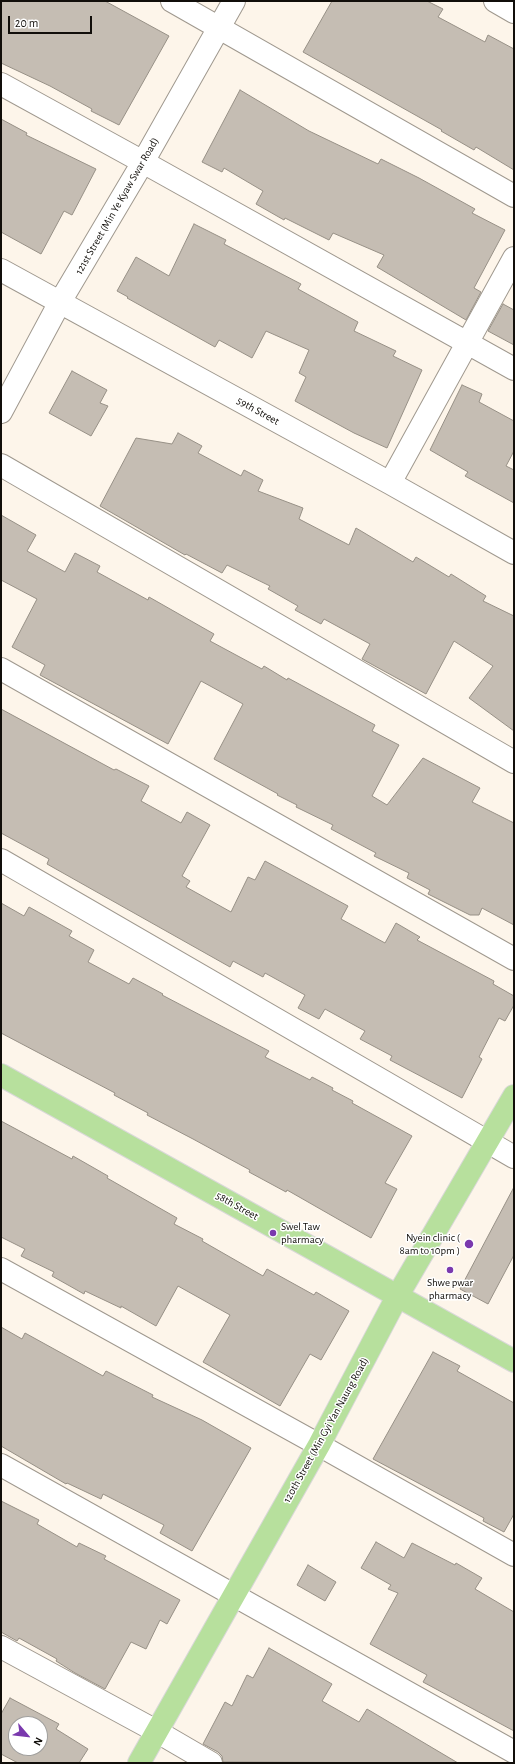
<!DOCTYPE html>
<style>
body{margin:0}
#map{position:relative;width:515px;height:1764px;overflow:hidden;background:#fdf5ea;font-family:"Alegreya Sans",sans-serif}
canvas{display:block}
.frame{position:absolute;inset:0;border:2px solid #110e0a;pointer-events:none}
.north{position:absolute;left:8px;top:1716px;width:40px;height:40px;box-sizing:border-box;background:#fff;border:1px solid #a09f9d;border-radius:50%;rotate:118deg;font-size:11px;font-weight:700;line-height:16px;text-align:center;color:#110e0a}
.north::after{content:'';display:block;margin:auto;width:14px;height:18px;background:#7a39ae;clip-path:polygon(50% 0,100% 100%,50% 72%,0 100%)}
.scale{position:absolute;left:8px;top:16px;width:84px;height:18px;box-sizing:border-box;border:2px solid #110e0a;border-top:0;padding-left:5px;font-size:12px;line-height:14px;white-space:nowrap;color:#110e0a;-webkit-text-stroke:3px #fff;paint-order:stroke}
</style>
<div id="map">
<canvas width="515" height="1764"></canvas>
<div class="frame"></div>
<div class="north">N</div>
<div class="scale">20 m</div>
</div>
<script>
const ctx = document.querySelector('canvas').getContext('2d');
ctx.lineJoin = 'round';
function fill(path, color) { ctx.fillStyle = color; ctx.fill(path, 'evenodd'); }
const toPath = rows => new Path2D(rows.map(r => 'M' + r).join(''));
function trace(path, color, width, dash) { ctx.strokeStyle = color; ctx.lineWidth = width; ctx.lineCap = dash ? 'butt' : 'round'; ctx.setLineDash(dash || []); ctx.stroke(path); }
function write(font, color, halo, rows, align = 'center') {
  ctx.font = font + ' "Alegreya Sans",sans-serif'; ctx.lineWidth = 3; ctx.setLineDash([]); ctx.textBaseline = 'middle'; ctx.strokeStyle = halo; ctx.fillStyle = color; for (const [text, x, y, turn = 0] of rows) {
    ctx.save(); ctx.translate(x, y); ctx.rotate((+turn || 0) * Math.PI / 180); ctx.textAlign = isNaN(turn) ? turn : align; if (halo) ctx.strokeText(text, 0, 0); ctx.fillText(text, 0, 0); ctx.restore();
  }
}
const building = toPath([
 [1,1,105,1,169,36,119,125,91,111,92,109,50,86,1,63,1,1],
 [332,1,427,1,443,9,438,17,485,42,488,35,514,49,514,170,476,147,474,150,441,131,442,130,303,52,332,1],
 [240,90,309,131,378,164,381,159,419,178,475,209,472,213,505,230,474,288,481,292,466,320,377,267,384,255,333,233,329,240,285,218,284,220,256,204,263,191,224,168,222,172,202,162,240,90],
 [1,119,27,133,26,135,96,169,72,215,64,211,41,254,1,232,1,119],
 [194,224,226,240,224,244,301,284,298,289,358,322,354,331,396,351,393,356,422,370,387,448,354,433,295,401,306,377,299,373,309,350,266,331,252,358,219,340,215,347,127,298,128,297,117,291,136,257,169,276,194,224],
 [503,304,514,310,514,345,488,331,503,304],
 [72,371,107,390,100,403,108,406,91,436,49,413,72,371],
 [462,385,482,394,479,402,514,421,514,451,506,466,514,470,514,503,465,476,468,472,430,450,462,385],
 [178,433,202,446,198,453,241,476,244,470,263,480,258,491,303,508,299,519,349,545,356,528,413,562,416,557,449,577,451,574,486,596,483,601,514,616,514,731,469,698,493,666,454,641,426,694,362,659,370,644,324,619,321,624,295,610,298,606,268,589,270,586,227,565,222,573,186,554,185,555,100,506,136,438,172,444,178,433],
 [1,515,36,535,27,551,65,572,75,553,100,566,97,572,148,600,149,597,214,634,210,641,262,669,264,666,287,680,288,678,375,725,372,731,399,745,372,796,387,805,423,758,480,788,472,802,514,823,514,925,482,908,479,915,470,915,428,894,430,890,407,878,409,873,374,856,376,853,331,829,333,825,296,807,297,805,277,795,278,794,214,759,243,704,201,681,168,744,40,675,45,665,12,647,37,599,1,580,1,515],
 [1,709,114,770,116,769,149,786,141,801,181,823,187,812,210,825,182,876,190,881,186,887,231,912,248,877,255,880,265,861,348,906,341,919,385,943,396,923,420,937,417,940,494,981,493,984,514,996,514,1005,505,1021,499,1018,479,1057,482,1059,462,1098,390,1060,392,1056,360,1039,365,1031,325,1009,319,1019,298,1008,305,995,265,973,263,977,233,961,230,967,47,864,49,859,1,833,1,709],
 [1,903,24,916,29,907,72,931,69,936,94,950,88,962,129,984,133,978,163,994,162,995,269,1051,265,1057,310,1080,312,1077,333,1088,332,1090,353,1101,352,1103,412,1136,385,1183,397,1189,371,1238,287,1190,286,1192,249,1172,250,1170,193,1139,147,1115,148,1113,114,1095,115,1093,1,1033,1,903],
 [1,1121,72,1159,73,1156,108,1176,107,1178,177,1218,174,1224,203,1239,202,1241,263,1276,267,1269,314,1295,316,1292,349,1311,321,1360,310,1354,280,1406,203,1362,230,1315,178,1286,156,1326,121,1306,121,1308,85,1291,84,1294,52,1276,54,1272,21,1256,25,1249,1,1237,1,1121],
 [514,1187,514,1255,488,1304,460,1289,514,1187],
 [1,1327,22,1339,25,1333,103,1376,106,1371,153,1395,152,1397,202,1420,251,1448,192,1551,160,1533,164,1525,103,1494,101,1499,67,1483,66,1484,1,1446,1,1327],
 [433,1352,460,1366,457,1371,514,1403,514,1514,504,1532,483,1521,484,1518,373,1459,433,1352],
 [1,1501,39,1520,37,1524,77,1547,79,1543,106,1556,104,1559,180,1600,167,1624,160,1620,146,1649,131,1642,105,1689,75,1673,56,1661,57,1659,19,1638,17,1641,1,1632,1,1501],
 [376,1542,404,1558,412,1543,455,1565,456,1563,482,1578,475,1589,514,1612,514,1731,423,1682,427,1675,370,1644,398,1593,388,1589,391,1585,361,1568,376,1542],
 [308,1565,336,1582,325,1601,297,1585,308,1565],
 [269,1648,332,1684,322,1701,359,1722,367,1709,458,1763,223,1762,222,1756,218,1752,203,1744,225,1702,232,1706,247,1675,253,1678,269,1648],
 [10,1698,59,1724,56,1729,88,1749,79,1763,18,1763,1,1754,1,1714,10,1698],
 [16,1724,40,1724,40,1748,16,1748,16,1724]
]);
fill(building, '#c5bdb3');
trace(building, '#979086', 1);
const minor = toPath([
 [172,1,514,196],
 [495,1,514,12],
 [1,84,143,162,514,369],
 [1,270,390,483,514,553],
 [1,412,60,302,143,162,234,1],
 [1,465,514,762],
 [390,483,514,258],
 [1,669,514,959],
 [1,860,514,1157],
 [1,1269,319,1445,514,1555],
 [1,1465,514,1752],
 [1,1647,156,1731,211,1763]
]);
const major = toPath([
 [1,1075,514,1361],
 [139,1763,319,1445,398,1295,514,1096]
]);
trace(minor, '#9f988e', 24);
trace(major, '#d9d8d8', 24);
trace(minor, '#fff', 22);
trace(major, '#b7e09d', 22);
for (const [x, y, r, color] of [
 [273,1233,4,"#7a39ae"],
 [469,1244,5,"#7a39ae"],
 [450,1270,4,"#7a39ae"]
]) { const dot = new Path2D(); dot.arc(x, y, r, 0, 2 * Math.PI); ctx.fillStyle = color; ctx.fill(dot); trace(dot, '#fff', 1.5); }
write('11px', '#110e0a', '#fff', [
 ["121st Street (Min Ye Kyaw Swar Road)",117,206,-60],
 ["59th Street",258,411,29],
 ["58th Street",237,1206,29],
 ["120th Street (Min Gyi Yan Naung Road)",326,1430,-61]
]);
write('11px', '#110e0a', '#fff', [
 ["Swel Taw",281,1227],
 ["pharmacy",281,1240],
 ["Nyein clinic (",460,1238,"right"],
 ["8am to 10pm )",460,1251,"right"],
 ["Shwe pwar",450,1283,"center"],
 ["pharmacy",450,1296,"center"]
], 'left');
</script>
